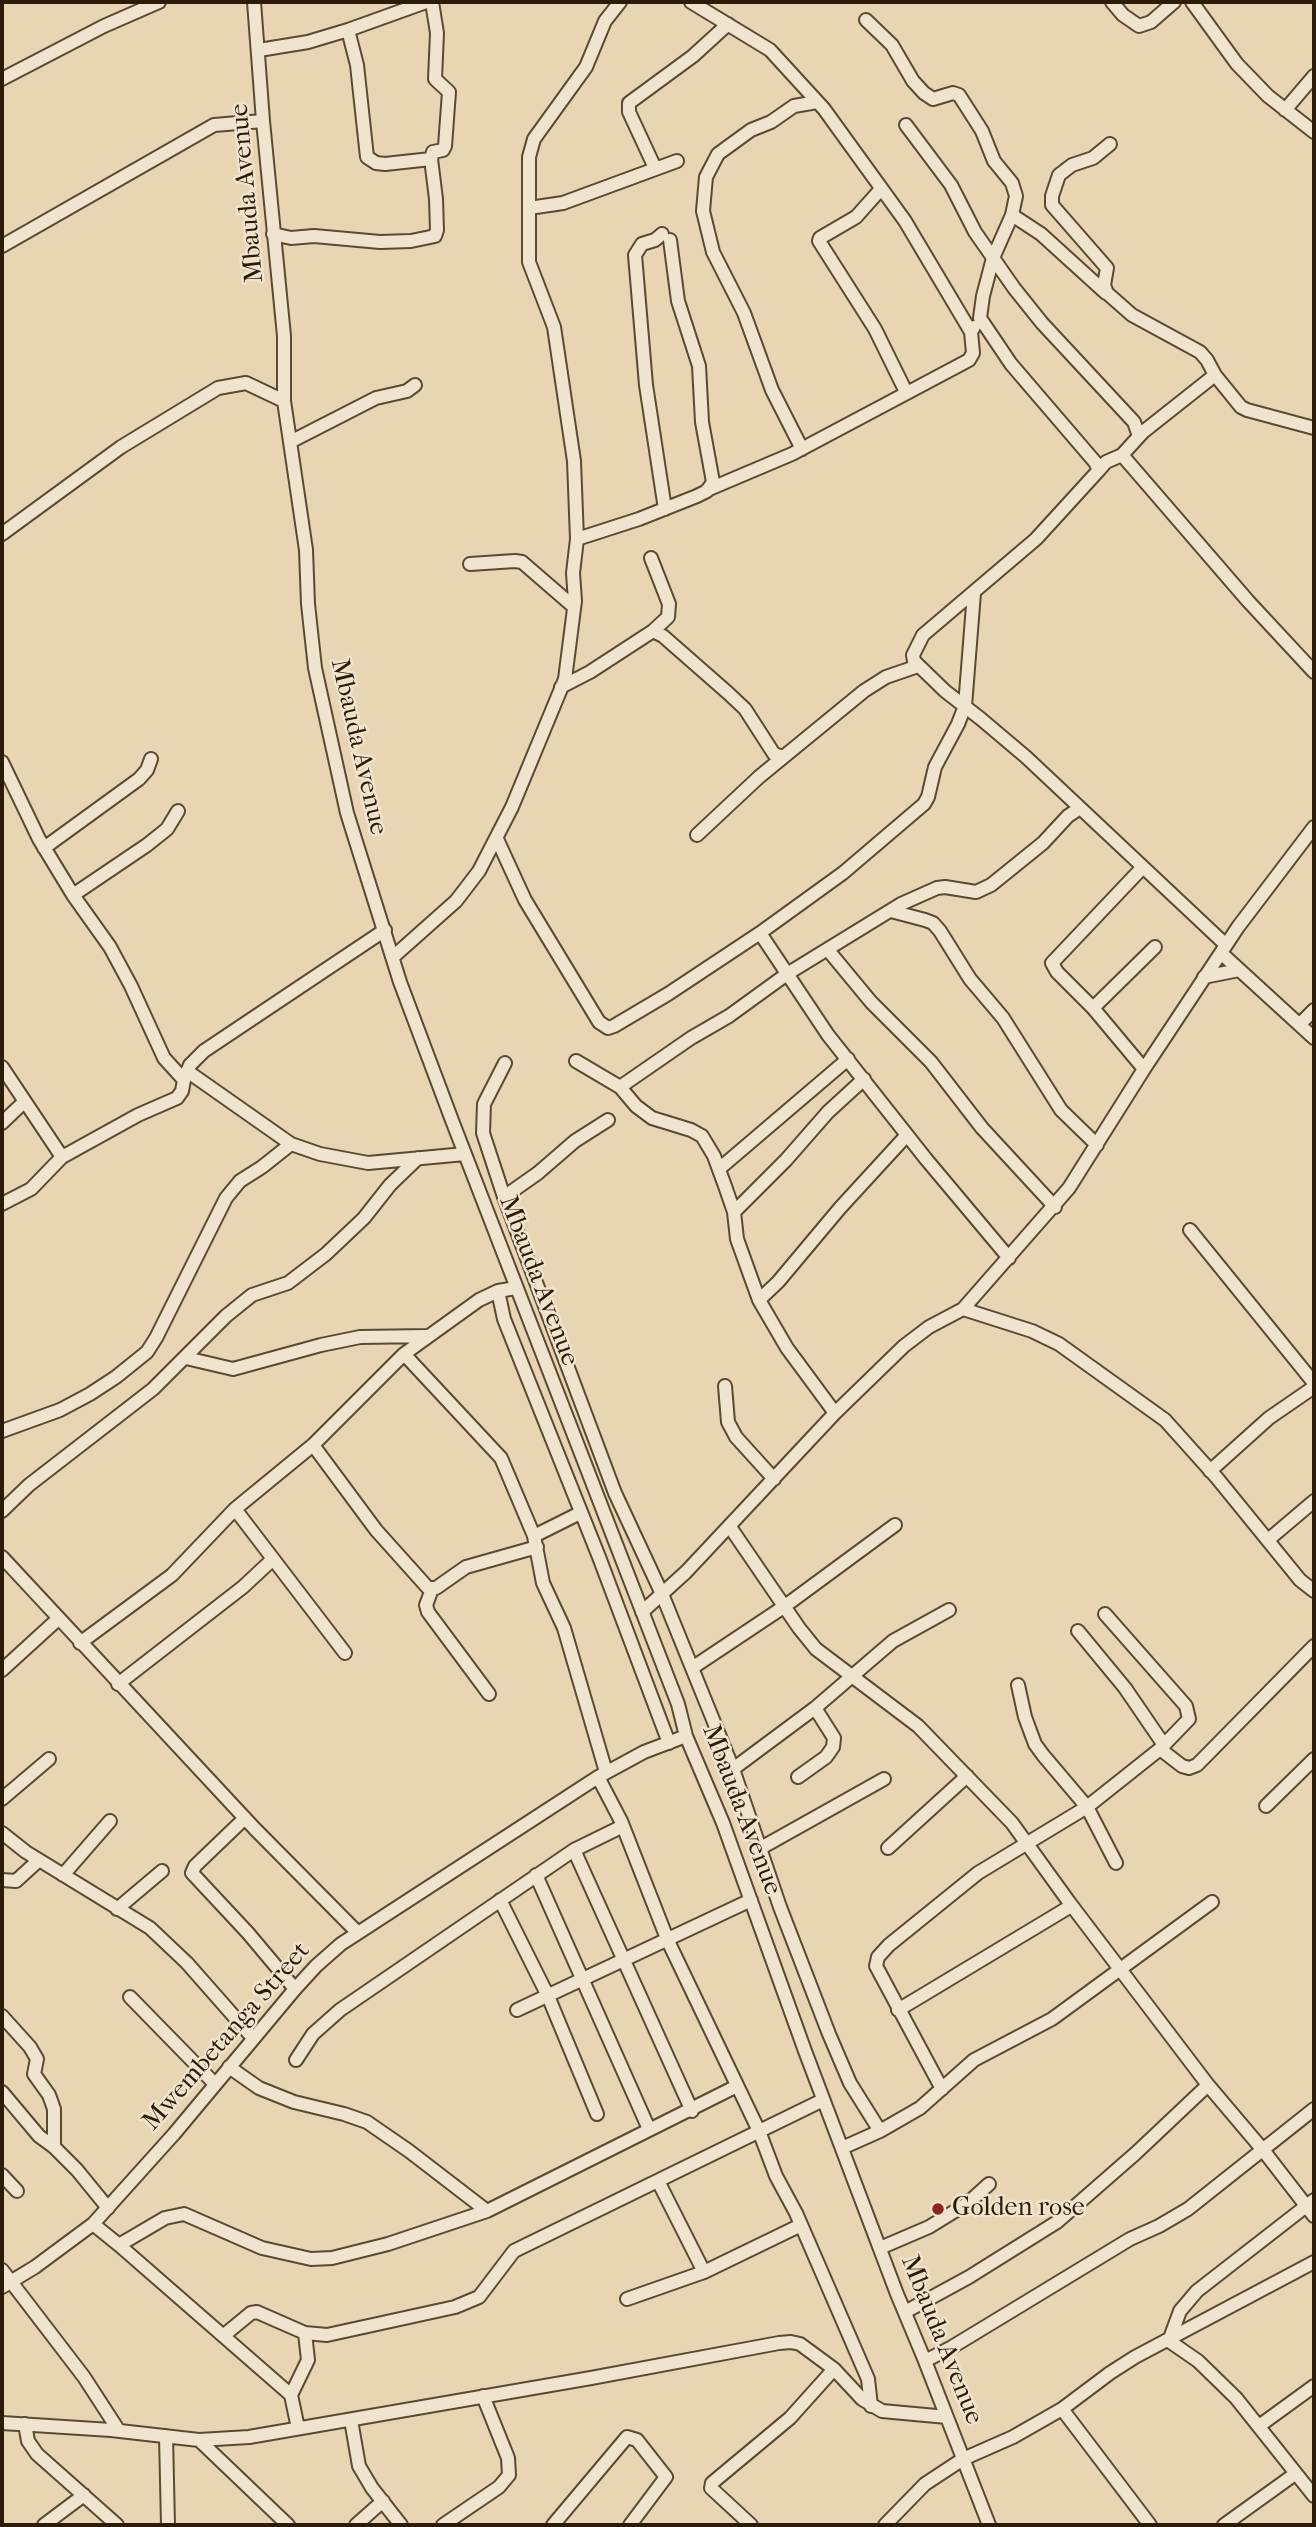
<!DOCTYPE html>
<style>
body{margin:0}
#map{position:relative;width:1316px;height:2527px;overflow:hidden;background:#e8d5b3;font-family:"IM FELL French Canon",serif}
canvas{display:block}
.frame{position:absolute;inset:0;border:4px solid #2b1b07;pointer-events:none}
</style>
<div id="map">
<canvas width="1316" height="2527"></canvas>
<div class="frame"></div>
</div>
<script>
const ctx = document.querySelector('canvas').getContext('2d');
ctx.lineJoin = 'round';
const toPath = rows => new Path2D(rows.map(r => 'M' + r).join(''));
function trace(path, color, width, dash) { ctx.strokeStyle = color; ctx.lineWidth = width; ctx.lineCap = dash ? 'butt' : 'round'; ctx.setLineDash(dash || []); ctx.stroke(path); }
function write(font, color, halo, rows, align = 'center') {
  ctx.font = font + ' "IM FELL French Canon",serif'; ctx.lineWidth = 5; ctx.setLineDash([]); ctx.textBaseline = 'middle'; ctx.strokeStyle = halo; ctx.fillStyle = color; for (const [text, x, y, turn = 0] of rows) {
    ctx.save(); ctx.translate(x, y); ctx.rotate((+turn || 0) * Math.PI / 180); ctx.textAlign = isNaN(turn) ? turn : align; if (halo) ctx.strokeText(text, 0, 0); ctx.fillText(text, 0, 0); ctx.restore();
  }
}
const minor = toPath([
 [254,2,263,121,284,336,284,401,306,550,308,604,315,668,347,813,400,982,453,1123,678,1704,686,1736,723,1823,805,2051,897,2294,925,2361,989,2525],
 [691,2,770,50,824,109,905,221,971,332],
 [1112,2,1123,15,1139,26,1151,22,1174,2],
 [1192,2,1237,64,1268,96,1314,132],
 [866,20,892,45,913,81,924,93,933,99,953,93,959,95,982,131,994,161,1012,183,1016,196,1012,215,993,258,983,296,980,318,1011,364,1095,462,1099,470,1036,539,923,635,913,655,914,661,945,691,981,719,1026,757,1226,945],
 [348,30,357,65,367,157,376,163,385,164,431,159],
 [259,50,308,42,348,30,426,2],
 [2,79,104,26,159,2],
 [1285,110,1314,76],
 [906,125,951,185,975,232,1014,288,1042,323,1134,422,1139,436],
 [1110,144,1093,158,1072,165,1059,175,1052,196,1052,205,1107,268,1104,285,1107,293,1132,315,1200,352,1207,360,1215,375],
 [655,168,629,112,629,103,693,56,728,24],
 [881,189,856,217,820,238,819,241,875,329,906,392],
 [529,208,563,203,677,161],
 [1012,215,1041,234,1106,293],
 [273,234,291,238,314,236,380,242,411,241,435,236,437,230,436,199,431,159,433,152,443,150,445,146,449,92,435,79,437,33,432,2],
 [662,234,655,240,642,244,635,255,646,385,665,509],
 [2,246,214,125,263,121],
 [290,442,376,398,407,391,415,385],
 [802,449,772,390,744,313,713,252,703,211,706,177,718,154,751,130,771,122,794,106,817,102],
 [1122,455,1248,601,1314,672],
 [1099,470,1106,462,1122,455,1143,432,1215,375,1241,407,1247,410,1314,428],
 [707,490,792,454,969,360,973,353,971,332,974,327],
 [2,534,121,447,218,388,246,383,284,401],
 [577,539,639,519,697,496,707,491,713,482,702,422,699,366,678,301,670,240],
 [470,564,515,561,522,562,574,607],
 [653,631,663,636,728,693,745,709,774,754,783,757],
 [561,687,590,672,653,631,668,617,669,604,651,558],
 [2,762,39,839,73,895,110,947,131,986,164,1058,184,1080],
 [697,835,759,777,864,691,886,677,918,666],
 [497,839,525,900,599,1022,608,1028,614,1026,668,994,760,933,843,873,924,804,928,797,935,767,958,724,965,706,974,593],
 [44,848,139,779,147,770,151,759],
 [1143,867,1052,963,1057,972,1093,1008,1144,1069],
 [73,895,147,845,167,829,178,811],
 [891,911,925,920,933,923,940,931,970,979,1003,1018,1061,1110,1097,1145],
 [760,933,828,1035,926,1159,1009,1258],
 [828,950,871,1002,931,1062,982,1128,1055,1207],
 [1221,953,1314,1038],
 [393,957,456,901,479,871,512,807,565,679,575,601,573,573,577,539,574,461,554,327,529,262,529,157,534,139,586,67,605,21,620,2],
 [1204,977,1239,970],
 [1093,1008,1155,947],
 [1300,1024,1314,1010],
 [576,1061,620,1087,636,1106,652,1118,691,1130,702,1136,714,1156,725,1186,734,1212,737,1239,759,1300,787,1348,835,1413],
 [505,1063,484,1104,483,1133,504,1197,615,1493,662,1594,733,1769,780,1907,829,2034,850,2083,880,2131],
 [2,1067,62,1157],
 [187,1071,291,1144,320,1154,368,1163,465,1154],
 [620,1087,691,1038,729,1016,787,974,901,904,937,888,945,887,976,892,991,885,1043,843,1068,816,1080,808],
 [2,1123,24,1102],
 [719,1169,848,1059],
 [504,1197,538,1173,575,1141,608,1120],
 [2,1204,31,1189,62,1157,138,1115,177,1098,182,1091,184,1080,190,1065,204,1051,385,930],
 [734,1212,786,1160,828,1112,864,1079],
 [1190,1230,1314,1383],
 [498,1291,504,1319,599,1557,669,1743],
 [759,1300,778,1282,840,1208,907,1135],
 [963,1309,1069,1188,1144,1069,1238,927,1314,827],
 [404,1354,501,1458,534,1536,543,1583,564,1628,606,1772],
 [186,1358,233,1369,321,1345,360,1337,427,1336],
 [725,1386,728,1422,736,1437,774,1479],
 [2,1431,60,1410,90,1394,116,1377,147,1352,156,1338,226,1198,240,1181,262,1167,291,1144],
 [313,1445,376,1530,428,1588,436,1588,466,1567,537,1547],
 [1210,1471,1269,1418,1314,1387],
 [235,1509,345,1653],
 [2,1511,29,1485,153,1389,226,1316,252,1295,288,1283,326,1254,364,1218,390,1185,418,1158],
 [730,1527,799,1628,816,1649,918,1726,1012,1823,1069,1902,1208,2085,1263,2150,1314,2216],
 [534,1536,580,1513],
 [1268,1540,1314,1501],
 [2,1557,255,1829,358,1933],
 [432,1589,426,1605,428,1612,489,1694],
 [642,1612,686,1572,835,1413,904,1346,929,1327,963,1309,1032,1331,1059,1344,1165,1420,1217,1478,1300,1580,1314,1591],
 [1078,1631,1125,1688,1164,1745],
 [80,1643,172,1575,235,1509,313,1445,404,1354,479,1300,498,1291,516,1288],
 [692,1668,785,1606,895,1525],
 [2,1670,58,1619],
 [118,1684,243,1587,273,1559],
 [1018,1685,1025,1717,1035,1744,1043,1755,1087,1807,1116,1863],
 [1160,1749,1182,1766,1189,1768,1197,1765,1314,1646],
 [733,1769,815,1708,893,1641,949,1610],
 [598,1777,621,1821,668,1941,759,2131,776,2176,796,2213,868,2379,871,2406],
 [798,1777,826,1757,833,1747,834,1738,815,1708],
 [2,1799,49,1759],
 [1266,1806,1314,1759],
 [245,1818,195,1866,192,1873,248,1933,295,1989],
 [2,1833,26,1852,150,1928,187,1963,253,2038],
 [888,1848,967,1776],
 [759,1849,884,1779],
 [574,1850,692,2111],
 [63,1875,110,1821],
 [536,1875,649,2129],
 [2,1880,16,1881,39,1860],
 [500,1900,548,1996,597,2114],
 [117,1909,162,1871],
 [130,1997,215,2084],
 [517,2010,751,1900],
 [898,2010,1071,1906],
 [2,2016,30,2047,37,2059,34,2074,49,2095,54,2109,54,2147],
 [296,2060,313,2034,340,2010,574,1850,623,1826],
 [229,2067,259,2088,294,2102,344,2114,367,2122,409,2151,487,2211],
 [942,2089,876,1966,878,1957,889,1945,978,1873,1087,1807,1160,1749,1189,1719,1186,1706,1105,1614],
 [2,2092,39,2136,54,2147,77,2170,108,2208],
 [842,2148,880,2131,920,2108,974,2060,1052,2019,1212,1902],
 [2,2175,17,2191],
 [658,2181,704,2272],
 [1314,2200,1197,2291,1180,2311,1169,2341,1198,2361,1236,2398,1314,2496],
 [93,2224,119,2245,291,2395,298,2428],
 [119,2245,165,2218,184,2214,262,2248,311,2259,332,2258,388,2244,487,2211,737,2086],
 [880,2248,929,2227,968,2203,989,2184],
 [2,2270,84,2377,119,2431],
 [2,2287,35,2267,93,2224,174,2134,295,1989,316,1966,341,1944,598,1777,644,1752,686,1736],
 [627,2299,704,2272,801,2225],
 [905,2312,969,2277,1057,2222,1136,2153,1208,2085],
 [223,2336,251,2313,257,2312,305,2333,327,2335,455,2307,479,2297,514,2251,823,2100],
 [925,2361,952,2347,1130,2239,1159,2226,1188,2209,1314,2109],
 [291,2395,308,2360,305,2333],
 [1062,2409,1150,2525],
 [351,2420,359,2466,372,2488,401,2525],
 [2,2423,111,2430,199,2440,249,2437,591,2378,779,2343,791,2342,800,2344,834,2369,862,2399,882,2411,947,2417],
 [25,2424,28,2441,37,2454,117,2525],
 [1259,2426,1314,2386],
 [166,2436,168,2525],
 [199,2440,288,2525],
 [44,2525,84,2495],
 [356,2525,383,2501],
 [443,2525,499,2487,509,2475,508,2458,483,2396],
 [553,2525,627,2437,637,2440,666,2477,630,2525],
 [751,2525,711,2488,712,2483,790,2418,834,2369],
 [885,2525,925,2484,963,2459,1013,2437,1062,2409,1110,2373,1135,2357,1314,2262],
 [1224,2525,1295,2474]
]);
trace(minor, '#5a4a32', 16);
trace(minor, '#f0e4ce', 12);
for (const [x, y, r, color] of [
 [938,2209,7,"#8f2418"]
]) { const dot = new Path2D(); dot.arc(x, y, r, 0, 2 * Math.PI); ctx.fillStyle = color; ctx.fill(dot); trace(dot, '#f0e4ce', 2.5); }
write('26px', '#2b1b07', '#f0e4ce', [
 ["Mbauda Avenue",248,193,-95],
 ["Mbauda Avenue",358,747,77],
 ["Mbauda Avenue",538,1281,69],
 ["Mbauda Avenue",741,1810,69],
 ["Mwembetanga Street",227,2037,-49],
 ["Mbauda Avenue",941,2340,68]
]);
write('26px', '#2b1b07', '#f0e4ce', [
 ["Golden rose",952,2209]
], 'left');
</script>
